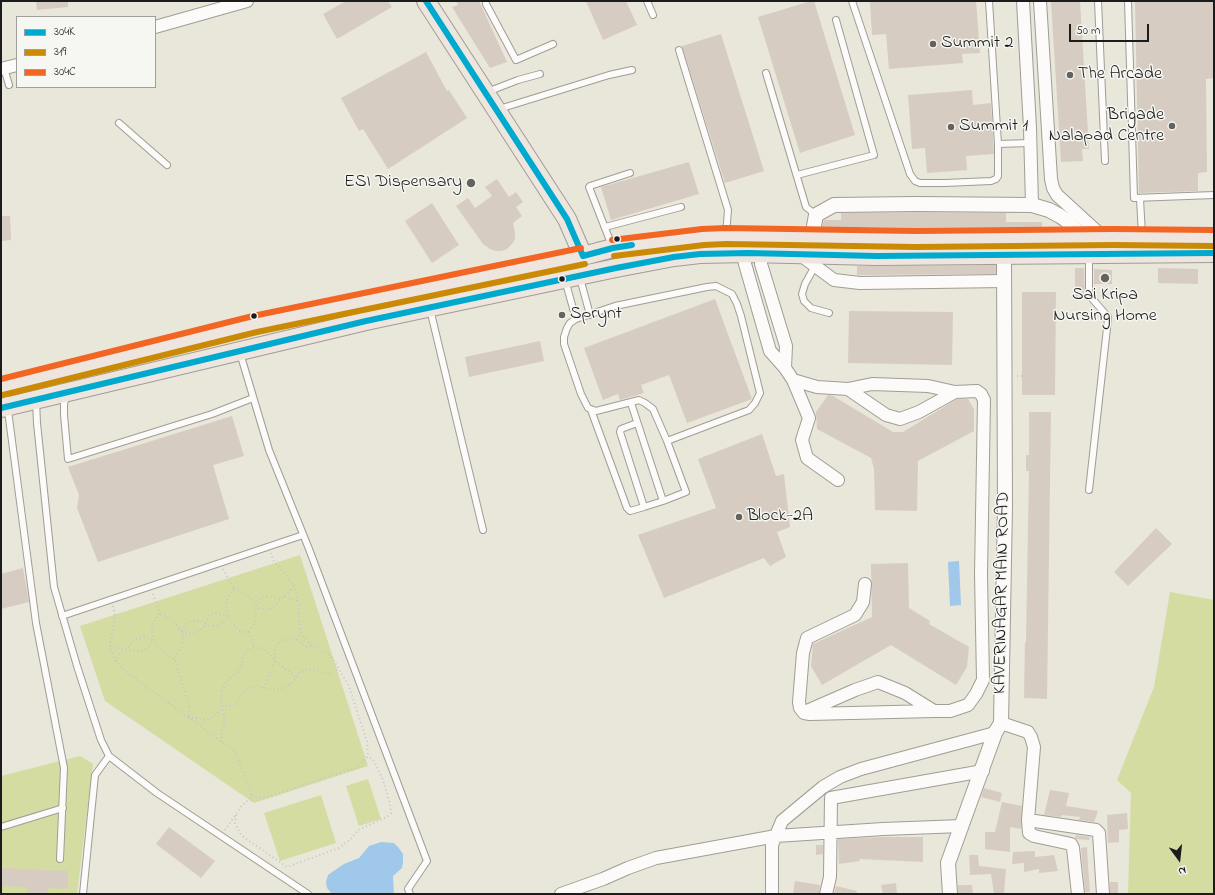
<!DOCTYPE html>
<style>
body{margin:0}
#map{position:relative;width:1215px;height:895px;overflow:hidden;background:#e9e6da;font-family:"Indie Flower",sans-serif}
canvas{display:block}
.frame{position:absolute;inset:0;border:2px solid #1c1c1c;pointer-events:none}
.legend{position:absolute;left:16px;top:16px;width:140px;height:72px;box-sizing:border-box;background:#f6f6f2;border:1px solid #9f9f9c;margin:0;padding:5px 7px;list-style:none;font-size:12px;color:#1c1c1c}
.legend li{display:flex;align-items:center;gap:8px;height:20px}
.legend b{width:20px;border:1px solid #9f9f9c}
.north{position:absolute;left:1159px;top:839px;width:40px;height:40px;-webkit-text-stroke:3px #f6f6f2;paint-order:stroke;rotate:165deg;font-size:11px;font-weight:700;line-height:16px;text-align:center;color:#1c1c1c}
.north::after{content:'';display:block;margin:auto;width:14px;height:18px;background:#1c1c1c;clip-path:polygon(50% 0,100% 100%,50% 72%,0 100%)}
.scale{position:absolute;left:1069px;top:24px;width:80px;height:18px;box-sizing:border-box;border:2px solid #1c1c1c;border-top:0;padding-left:5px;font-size:12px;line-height:14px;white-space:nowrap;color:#1c1c1c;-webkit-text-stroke:3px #f6f6f2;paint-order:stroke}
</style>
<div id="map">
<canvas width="1215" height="895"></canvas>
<div class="frame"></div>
<ul class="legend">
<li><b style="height:5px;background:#00a9ce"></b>304K</li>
<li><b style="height:5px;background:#cb8a06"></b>319</li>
<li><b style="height:5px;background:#f26522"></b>304C</li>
</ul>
<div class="north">N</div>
<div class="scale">50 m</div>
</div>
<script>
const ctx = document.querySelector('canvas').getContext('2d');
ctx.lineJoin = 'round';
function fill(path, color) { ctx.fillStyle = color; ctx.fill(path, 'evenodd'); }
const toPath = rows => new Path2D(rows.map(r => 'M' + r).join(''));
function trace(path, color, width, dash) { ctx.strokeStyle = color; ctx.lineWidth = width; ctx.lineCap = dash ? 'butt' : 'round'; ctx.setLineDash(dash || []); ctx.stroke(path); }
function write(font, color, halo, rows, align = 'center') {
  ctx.font = font + ' "Indie Flower",sans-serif'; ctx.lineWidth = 3; ctx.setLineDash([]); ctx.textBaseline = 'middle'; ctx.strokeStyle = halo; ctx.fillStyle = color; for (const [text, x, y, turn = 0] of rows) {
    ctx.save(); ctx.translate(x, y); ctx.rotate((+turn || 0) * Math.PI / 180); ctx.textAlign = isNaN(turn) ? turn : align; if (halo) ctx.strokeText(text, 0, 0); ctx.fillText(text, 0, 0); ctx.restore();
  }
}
fill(toPath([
 [300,555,368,766,254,803,105,701,80,626],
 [1170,592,1214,600,1214,892,1213,894,1128,894,1131,793,1117,780,1154,687],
 [80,756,93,764,77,894,1,894,1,776],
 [368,779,381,819,359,826,346,786],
 [321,795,336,843,280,861,264,813]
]), '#d5dca2');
fill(toPath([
 [959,561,961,605,950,606,948,562],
 [381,842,394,843,398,847,403,854,403,862,402,868,393,876,394,894,332,894,327,888,326,882,328,875,344,864,359,858,369,846]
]), '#a0c8eb');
fill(toPath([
 [36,1,68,1,68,7,37,10],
 [346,1,388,1,392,7,337,39,323,14],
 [456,1,479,1,507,62,490,68,452,7,458,5],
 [586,1,626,1,637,25,603,40],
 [811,1,814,1,855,135,800,153,758,17],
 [870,1,976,1,980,53,962,54,963,63,889,69,886,34,872,35],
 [1051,1,1080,1,1089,149,1082,149,1083,161,1061,162],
 [1135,1,1214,1,1214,78,1206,79,1207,172,1198,173,1198,191,1139,193],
 [721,34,764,171,725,183,682,46],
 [426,52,447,91,449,90,467,118,388,169,363,129,359,131,341,98],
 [972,90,973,105,991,103,994,154,966,156,967,170,927,173,925,148,912,149,908,95],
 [689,162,699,194,611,220,601,187],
 [497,179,509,197,516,192,523,202,516,207,522,216,513,223,515,233,515,239,512,244,507,249,502,251,496,251,490,249,483,244,456,206,468,198,475,208,492,196,485,187],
 [432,203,459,245,432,263,405,221],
 [915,212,1006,213,1006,222,1042,222,1042,227,916,228,822,227,824,220,841,220,841,213],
 [1,216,10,216,11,240,1,241],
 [996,265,996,274,857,275,857,266],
 [1075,268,1084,268,1085,297,1075,297],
 [1158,268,1198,269,1198,284,1158,283],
 [1094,269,1112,270,1112,284,1094,284],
 [1022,292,1056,292,1055,395,1022,395],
 [715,299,752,399,687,423,669,375,641,385,644,393,620,400,618,394,603,400,584,348],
 [849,311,953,312,952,365,848,363],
 [540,341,544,361,469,377,465,357],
 [828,395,833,396,893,432,903,432,957,399,968,399,974,409,974,431,918,461,917,511,875,510,874,469,871,458,817,429,816,412],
 [1029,412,1051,412,1047,699,1024,698,1025,642,1026,642,1029,471,1026,471,1026,455,1029,455],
 [232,416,244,456,213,465,229,519,98,562,77,508,79,495,68,467],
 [762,434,776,476,784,474,790,527,777,532,786,557,770,566,764,558,664,598,638,535,716,508,698,459],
 [1156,528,1172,544,1128,586,1114,572],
 [908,563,909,608,930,621,929,624,969,647,967,667,956,685,891,645,822,685,811,666,813,644,872,617,871,564],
 [23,568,29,602,1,609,1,574],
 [984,788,1002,793,1000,802,981,797],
 [1050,790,1069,793,1066,806,1098,811,1094,822,1079,820,1080,817,1062,815,1061,817,1044,815],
 [1002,802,1022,806,1021,829,1010,827,1010,852,985,849,985,832,995,832],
 [1127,813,1128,829,1119,830,1119,842,1108,843,1107,815],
 [169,827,215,861,201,878,156,844],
 [1076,835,1090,837,1089,840,1076,839,1075,838],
 [882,837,923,837,923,862,859,859,860,861,839,864,838,839],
 [816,845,823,845,823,854,816,855],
 [1087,847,1088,866,1090,892,1085,892,1081,848],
 [1035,851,1035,857,1054,855,1058,871,1039,873,1039,869,1024,872,1024,863,1012,864,1013,852],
 [969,855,978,855,979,866,1006,869,1004,894,994,894,991,874,970,875],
 [1,868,68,871,68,889,48,888,48,894,27,894,27,887,1,886],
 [795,881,820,885,819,894,793,894],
 [1110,882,1118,882,1118,893,1110,893],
 [896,883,897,894,883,894,881,885],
 [958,885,972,885,973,894,958,894],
 [836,886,857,891,856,894,834,894]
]), '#d7ccc2');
const service = toPath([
 [647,1,653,15],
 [852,1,910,174,915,181,920,183,945,183,991,181,996,179,998,176,998,144,989,1],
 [1098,1,1105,161],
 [1128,1,1134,198,1214,195],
 [486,4,516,60,553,44],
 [679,50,728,210,726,235],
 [4,68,9,85],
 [766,73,806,207,816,215],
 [487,92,518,80,540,74],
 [499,109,609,75,632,70],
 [119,123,167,165],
 [998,144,1030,143],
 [797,175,874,155,836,20],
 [1140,199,1142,235],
 [605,227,681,207],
 [612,246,589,187,590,186,630,173],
 [1089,256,1089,295,1108,317,1108,319,1089,490],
 [815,266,805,284,802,294,804,301,811,308,829,313],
 [580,278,590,315],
 [565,280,576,319],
 [716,286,732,294,737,304,741,316,760,393,755,403,749,410,667,441,653,409,645,403,639,400,596,411,588,408,581,394,564,344,564,337,567,328,570,323,576,319,615,306,707,287,716,286],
 [430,309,483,530],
 [240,353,269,450,309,549,427,861,408,889,410,894],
 [5,388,36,623,64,768,60,859],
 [66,396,64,404,64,415,68,459,212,414,253,398],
 [36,401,37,423,54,587,77,666,101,740,109,756,157,793,308,894],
 [631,403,663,501,686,492,667,441],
 [591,410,627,508,630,511,644,507,620,432,621,429,637,423],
 [644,507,663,501],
 [62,616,303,535],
 [1,827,63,808],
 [83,894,95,775,109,756]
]);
const minor = toPath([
 [1023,1,1030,128,1032,205],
 [1040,1,1051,179,1053,188,1057,195,1103,237],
 [155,27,247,1],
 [1,69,17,65],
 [743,253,745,264,770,351,785,368,786,346,761,264,761,254],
 [799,254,834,280,860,283,1005,281],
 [785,368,793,380,817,387,848,389,872,384,928,386,955,392,977,391,981,394,984,400,981,574,983,680,976,694,968,705,950,711,934,711,810,714,804,713,800,708,799,702,803,653,807,638,855,615,863,602,865,584],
 [793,380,809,418,802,440,807,458,838,480],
 [848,389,886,415,900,419,919,412,955,392],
 [807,711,855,690,878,682,905,693,934,711],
 [1001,723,1028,732,1031,737,1034,747,1028,820,1029,833,1034,836,1071,844,1073,848,1078,894],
 [1028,820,1096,830,1099,833,1103,894],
 [561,894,603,879,628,868,656,858,776,836,883,829,962,826],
 [772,894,772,845,782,821,823,787,840,777,861,769,995,733],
 [826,894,830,877,831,798,983,771]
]);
const tertiary = toPath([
 [812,237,816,215,834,205,915,204,1032,205,1049,210,1060,216,1066,220,1083,237],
 [950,894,948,863,995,733,1001,723,1005,506,1004,255]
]);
const primary = toPath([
 [426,1,567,219,583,256],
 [1,387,255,324,583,256,613,248,660,242,703,237,743,236,916,239,1113,237,1214,238],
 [1,408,366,321,616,268,674,257,700,254,748,253,877,256,1214,253]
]);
trace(service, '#9f9d96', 8);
trace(minor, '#9f9d96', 14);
trace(tertiary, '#9f9d96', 16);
trace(primary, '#9f9d96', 20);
trace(toPath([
 [1017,376,1022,376],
 [223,569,234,589],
 [234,589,240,591,247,595,259,608,269,610,274,607,280,599,287,594,294,585],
 [234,589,230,593,227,599,226,607,228,616,237,629,242,632,249,632],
 [153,594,160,614],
 [285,597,298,601],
 [113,606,115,616,110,646,116,662,125,671,233,750,237,755,252,796],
 [160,614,172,619,182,632,183,640,182,646,176,656,175,660,189,704,190,713,188,718],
 [160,614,155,620,152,626,152,634,154,641,162,652,175,660],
 [182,631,186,624,192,621,200,621,209,626,216,626,223,623,228,616],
 [182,632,190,634,197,632,204,627,208,616,214,613,221,614,228,616],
 [249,632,255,623,256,606,259,599,267,596,280,599],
 [249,632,254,647],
 [296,639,301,632],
 [110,646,119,649,141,651,147,648,154,641],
 [116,662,119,654,127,650,135,639,145,637,154,641],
 [264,688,275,661,274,651,280,641,292,638,296,639,305,646,308,647,313,645],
 [222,706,229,706,236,704,246,690,252,687,258,686,272,690,280,689,286,687,292,683,299,673,305,670,312,669,328,674,339,669],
 [188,718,196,718,203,720,211,718,219,712,221,707],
 [222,742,221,733,225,723,221,702,222,691,226,682,240,669,243,658,247,651,254,647,263,649,268,652,275,661,296,677],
 [252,796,259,798,271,796,358,767,368,756,367,742,349,686,331,656,324,651,309,643,301,632,299,619,299,606,296,591,294,585,273,560,271,553],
 [236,815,235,824,242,836,287,867,339,848,351,839,358,830,387,817,391,813,390,804,383,780,374,761,368,756],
 [225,830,241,807,252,796]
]), '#c7c6c3', 2, [1, 3]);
trace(service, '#fcfbf9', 6);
trace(minor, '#fcfbf9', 12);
trace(tertiary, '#fcfbf9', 14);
trace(primary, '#eee6de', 18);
trace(toPath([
 [426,1,567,219,583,256,613,248,632,245],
 [1,408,366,321,616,268,674,257,700,254,748,253,877,256,1214,253]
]), '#00a9ce', 6);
trace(toPath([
 [614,256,704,245,726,244,916,247,1113,245,1214,246],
 [3,395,257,332,585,264]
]), '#cb8a06', 6);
trace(toPath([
 [612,240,702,229,726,228,916,231,1113,229,1214,230],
 [1,379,253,316,581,248]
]), '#f26522', 6);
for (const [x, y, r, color] of [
 [933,44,4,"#64635e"],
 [1070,75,4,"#64635e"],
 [1172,126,4,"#64635e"],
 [951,127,4,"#64635e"],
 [471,183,5,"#64635e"],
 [617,239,3.5,"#1c1c1c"],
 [1105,278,5,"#64635e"],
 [562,279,3.5,"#1c1c1c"],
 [562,315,4,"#64635e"],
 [254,316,3.5,"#1c1c1c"],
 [739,517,4,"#64635e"]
]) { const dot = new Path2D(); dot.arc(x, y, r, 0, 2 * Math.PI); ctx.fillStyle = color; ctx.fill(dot); trace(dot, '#f6f6f2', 1.5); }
write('18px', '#1c1c1c', '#f6f6f2', [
 ["Summit 2",941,44],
 ["The Arcade",1078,75],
 ["Brigade",1164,116,"right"],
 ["Nalapad Centre",1164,137,"right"],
 ["Summit 1",959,127],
 ["ESI Dispensary",462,183,"right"],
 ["Sai Kripa",1105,296,"center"],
 ["Nursing Home",1105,317,"center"],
 ["Sprynt",570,315],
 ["Block-2A",747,517]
], 'left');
write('18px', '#1c1c1c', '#f6f6f2', [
 ["KAVERINAGAR MAIN ROAD",1003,593,-89]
]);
</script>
